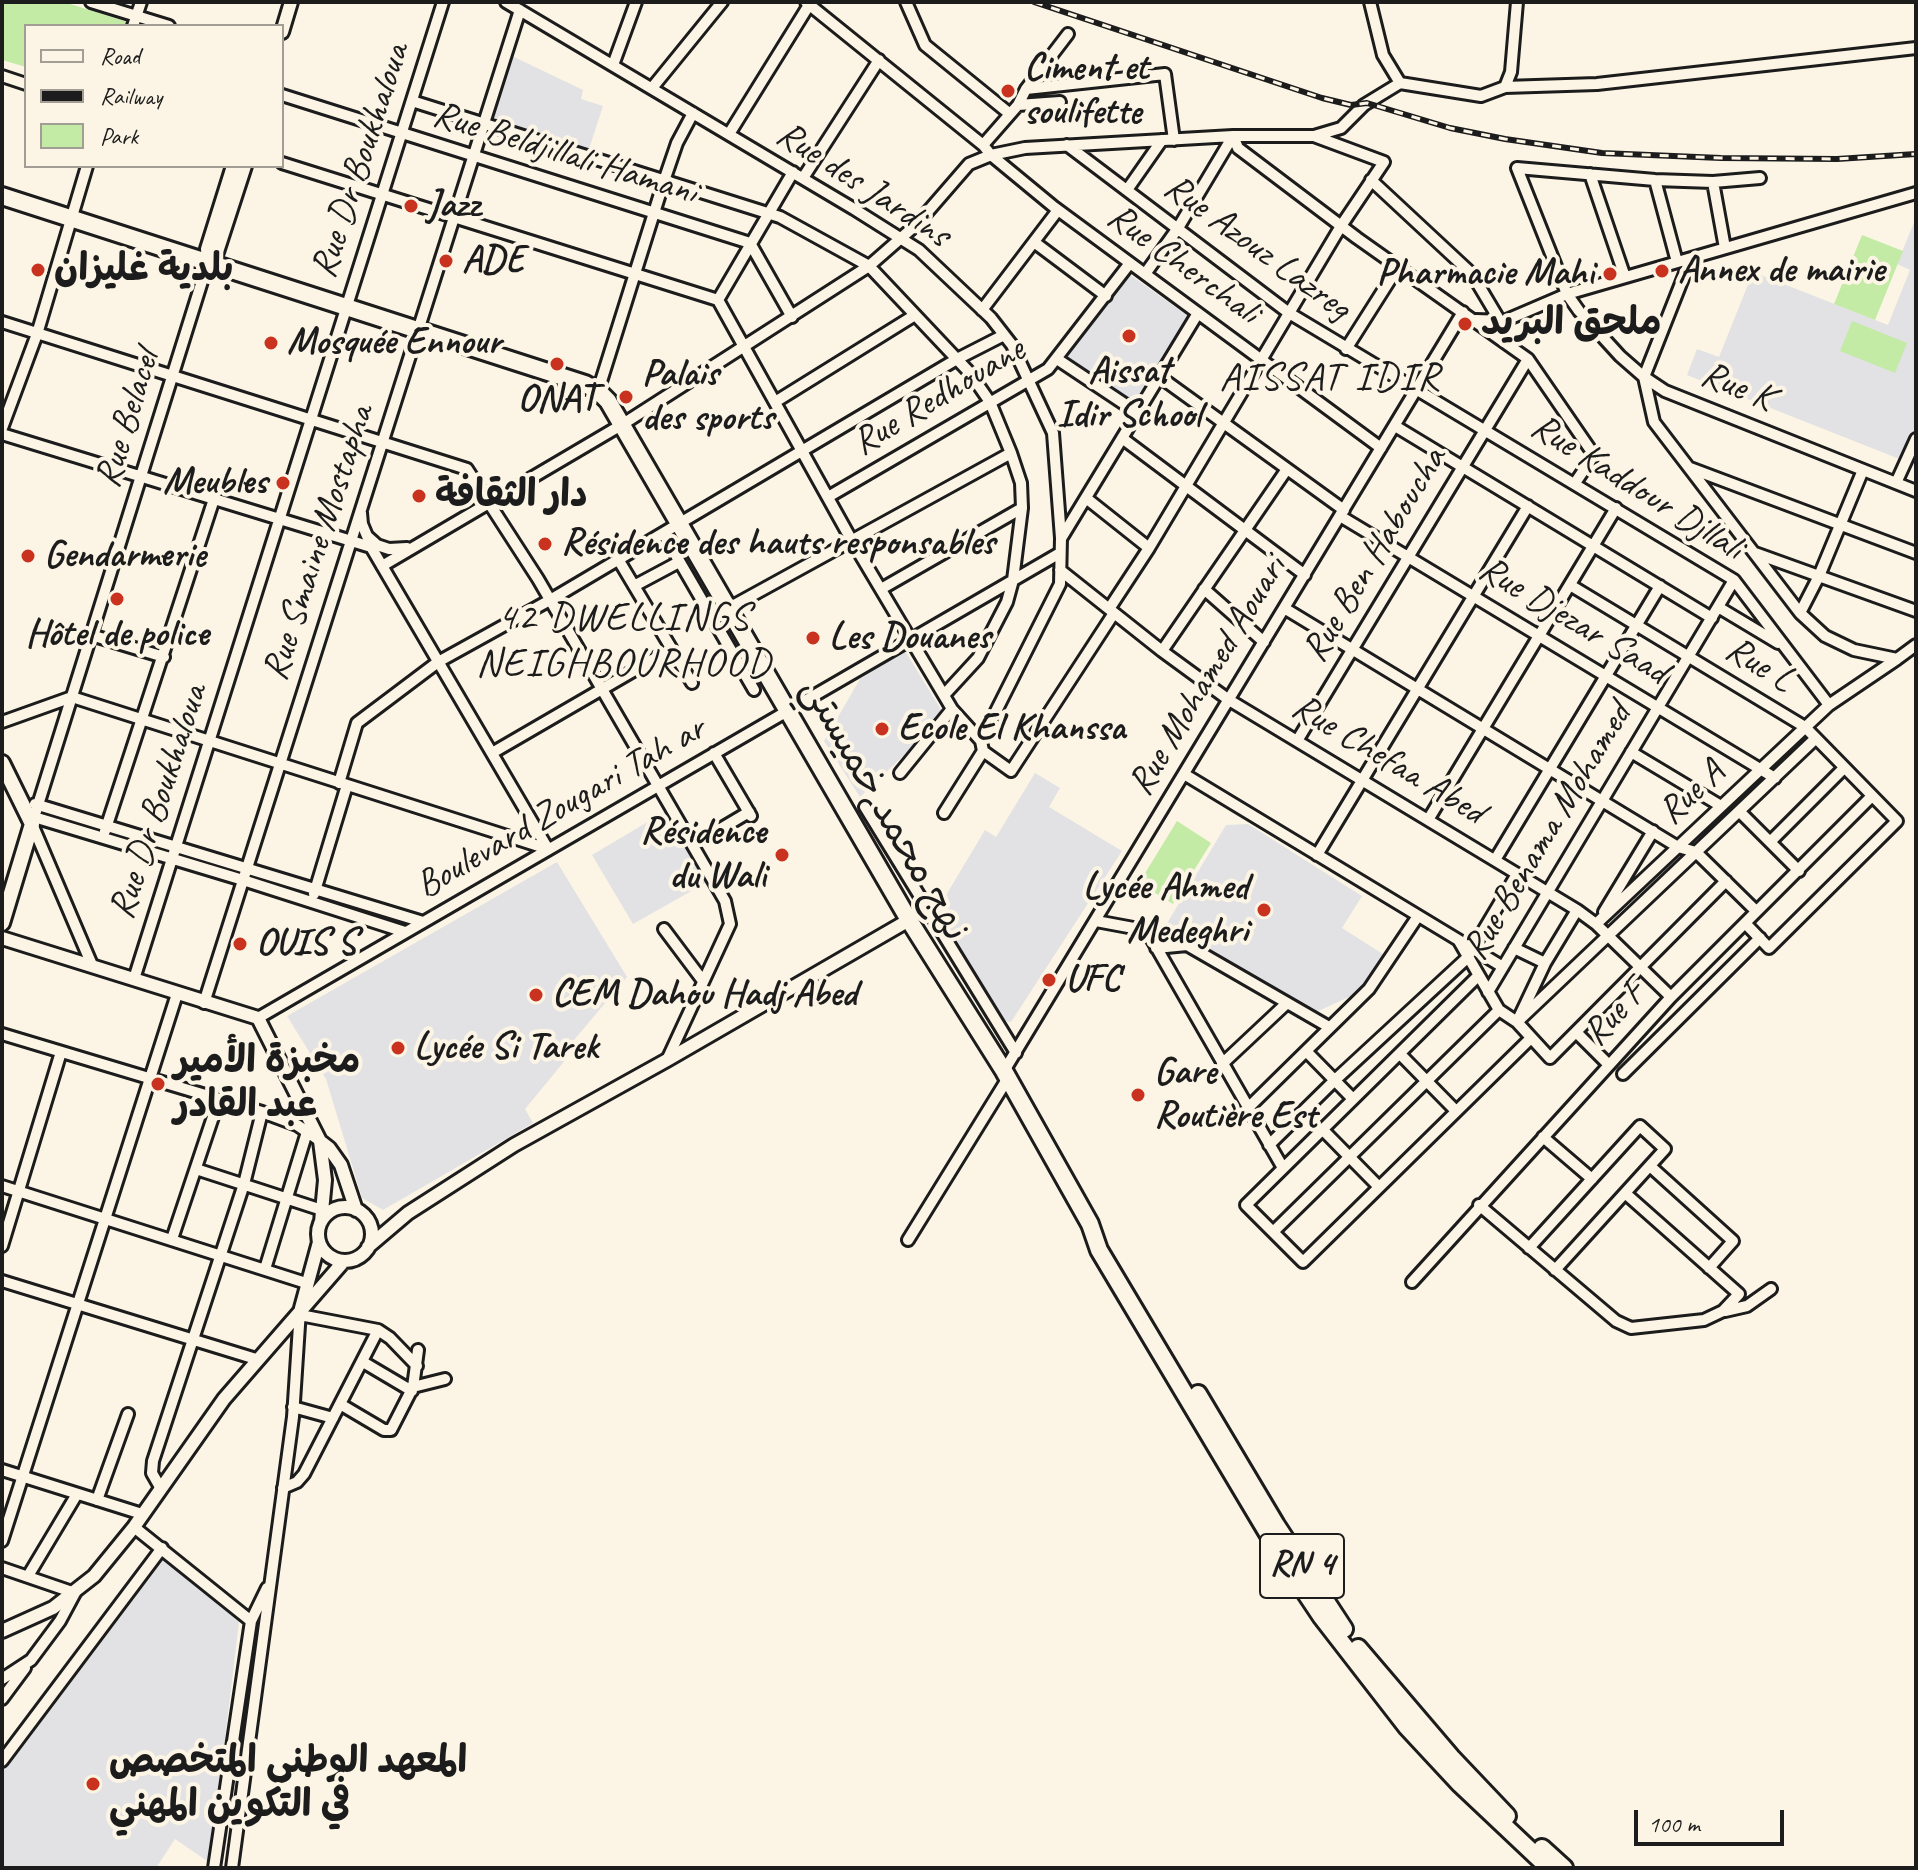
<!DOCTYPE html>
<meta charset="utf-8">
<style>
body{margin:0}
#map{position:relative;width:1918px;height:1870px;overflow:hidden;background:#fcf5e5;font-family:Caveat,sans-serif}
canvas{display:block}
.frame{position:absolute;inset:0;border:4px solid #1c1c1c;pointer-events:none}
.legend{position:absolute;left:24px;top:24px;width:260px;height:144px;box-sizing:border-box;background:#fcf5e5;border:2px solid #a29e95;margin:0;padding:10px 14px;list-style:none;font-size:24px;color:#1c1c1c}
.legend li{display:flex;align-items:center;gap:16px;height:40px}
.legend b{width:40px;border:2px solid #a29e95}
.scale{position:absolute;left:1634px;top:1810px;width:150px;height:36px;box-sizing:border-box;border:4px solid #1c1c1c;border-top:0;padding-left:10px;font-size:24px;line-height:28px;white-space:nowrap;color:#1c1c1c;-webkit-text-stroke:6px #fcf5e5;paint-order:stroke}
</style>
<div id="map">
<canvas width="1918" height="1870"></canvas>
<div class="frame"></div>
<ul class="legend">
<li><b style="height:10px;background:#fcf5e5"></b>Road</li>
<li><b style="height:10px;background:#1c1c1c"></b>Railway</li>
<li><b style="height:22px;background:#c3eba6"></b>Park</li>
</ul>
<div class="scale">100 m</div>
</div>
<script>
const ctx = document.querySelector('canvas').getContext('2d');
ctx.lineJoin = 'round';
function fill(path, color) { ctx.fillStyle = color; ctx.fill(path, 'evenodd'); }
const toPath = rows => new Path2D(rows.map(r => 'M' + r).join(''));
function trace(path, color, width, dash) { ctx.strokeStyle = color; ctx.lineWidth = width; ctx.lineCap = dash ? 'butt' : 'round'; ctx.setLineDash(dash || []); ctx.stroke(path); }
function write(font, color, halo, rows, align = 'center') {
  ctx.font = font + ' Caveat,"Playpen Sans Arabic",sans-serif'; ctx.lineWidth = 8; ctx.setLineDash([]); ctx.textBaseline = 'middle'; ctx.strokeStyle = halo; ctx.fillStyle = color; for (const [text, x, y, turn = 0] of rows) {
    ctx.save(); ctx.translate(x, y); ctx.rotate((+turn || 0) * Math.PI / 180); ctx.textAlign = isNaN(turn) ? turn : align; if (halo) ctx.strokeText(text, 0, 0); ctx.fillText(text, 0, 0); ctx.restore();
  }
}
fill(toPath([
 [512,56,583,90,581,99,603,106,589,149,493,119],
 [1915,220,1916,424,1902,460,1687,375,1697,349,1719,357,1753,272,1888,325,1910,270,1897,264],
 [1129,274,1188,316,1133,403,1067,356],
 [905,651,945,716,860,797,824,741,860,679],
 [1035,773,1060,788,1049,807,1122,851,1011,1022,1002,1021,936,912,985,830,996,837],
 [666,811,709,881,633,924,592,855],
 [1248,824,1362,896,1342,928,1386,956,1366,986,1351,996,1314,1013,1166,925,1226,825],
 [557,862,627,977,564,1052,567,1058,525,1109,533,1123,383,1210,362,1198,326,1079,287,1016],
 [162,1555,239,1622,219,1789,214,1803,210,1863,175,1839,156,1868,2,1868,2,1766]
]), '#e2e2e4');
fill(toPath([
 [2,2,64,2,140,26,26,26,26,67,2,60],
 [1862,235,1903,251,1875,320,1834,304],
 [1852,321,1907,343,1895,373,1840,351],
 [1177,821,1211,843,1173,904,1139,883]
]), '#c3eba6');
const minor = toPath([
 [91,2,169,26],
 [506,2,854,209,919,250,991,318,1012,345,1053,433,1061,538,1060,584,981,741],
 [806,2,983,145,991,155,1054,207,1381,448],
 [906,2,925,45,1010,114],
 [1370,2,1383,55,1400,83],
 [133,26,141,2],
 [613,65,636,2],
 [2,76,26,84],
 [1505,87,1511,72,1517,2],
 [652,88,722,2],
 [1026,89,1165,74,1174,140],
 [282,95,750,243,792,317],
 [412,101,780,217,869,266,970,373,990,402,1011,453,1021,483,1022,508,1013,580,1007,602,978,658,944,695],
 [1018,105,1060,102],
 [729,134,809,5],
 [1233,136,1238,148,1357,238,1528,359,1594,455,1575,483],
 [983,145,1018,105,1026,89,1068,34],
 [1067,145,1289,313,1734,580,1829,705],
 [282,163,718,300],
 [1590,174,1625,277],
 [803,178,879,60],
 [1760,178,1713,182,1655,180,1517,168,1567,294,1579,311,1620,356,1644,377,1665,391,1916,491],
 [1371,180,1472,274,1500,321],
 [1655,180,1677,262],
 [1713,182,1725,248],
 [1127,190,1162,140],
 [1034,242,1106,296],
 [1691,258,1644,377,1654,422,1800,613,1825,636,1854,650,1897,659,1916,645],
 [1145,274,1178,228,1233,136],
 [718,300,852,541,952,709,981,741,983,751,1011,771,1114,613],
 [718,300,793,172],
 [982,310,1058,210],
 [1476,320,1504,321,1567,294,1916,193],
 [2,322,467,469,538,579,725,901,730,924,667,1060],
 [1346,349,1398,267],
 [1057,359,1138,413],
 [1160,377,1344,510],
 [598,391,664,181,677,143,693,113],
 [775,402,915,315],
 [1395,426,1712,618],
 [2,428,37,334,87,166],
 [2,434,371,547,548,849],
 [1122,438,1305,575],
 [1690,468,1916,553],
 [1896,483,1916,439],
 [828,497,1048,369,1130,263],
 [1086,498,1149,548],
 [361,513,362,524,367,536,377,545,389,549,407,548],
 [1340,516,1775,778],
 [663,533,754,690],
 [1062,537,1198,313],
 [1755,553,1916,611],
 [618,559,692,683],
 [382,566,623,424,869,266,917,224,969,164,991,155,1025,148,1233,136,1314,136,1341,128,1364,105,1400,83,1481,96,1505,87,1597,84,1916,48],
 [1060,570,1162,651,1229,700,1577,910,1596,924,1671,997],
 [1570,585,1805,727,1897,821,1769,948,1745,923],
 [634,586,679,562],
 [881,589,1022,508],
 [1204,589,1264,642],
 [1718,607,1778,643],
 [729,608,1011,453],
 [1284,608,1678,847,1696,852,1756,911],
 [1109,609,1149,548,1341,226,1384,162,1314,136],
 [1800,613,1819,576,1863,470],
 [91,635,164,657],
 [1162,651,1287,469],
 [2,722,72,697,548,849],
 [1297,741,1528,359],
 [1631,752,1721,806],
 [492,753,671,649],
 [714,753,751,816],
 [900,773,952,709],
 [1184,774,1503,967],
 [339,783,357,723,438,662,550,600,957,359,1004,335],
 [35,804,423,922],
 [865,807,1016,1053],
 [1739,811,1799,871],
 [944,813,983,751],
 [34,817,243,880,405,932],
 [1428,820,1616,508],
 [105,831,214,499],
 [717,831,749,812],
 [1770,842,1844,768],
 [1317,855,1528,506],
 [1495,860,1660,586],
 [314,894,347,785],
 [1577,910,1545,963,1517,1022,1550,1058,1726,881],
 [1604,912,1653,831],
 [1096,921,1139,929,1151,938,1283,1168],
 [1596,924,1829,705,1897,659],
 [664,929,703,981],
 [1459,941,1499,1010,1517,1022,1815,739],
 [1156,948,1187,945,1329,1027],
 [1514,948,1545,963],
 [92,965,32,824,208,262],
 [1478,976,1246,1205,1303,1262,1531,1038],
 [134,979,443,2],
 [1488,992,1734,580],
 [204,1003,520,10],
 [258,1018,1060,553],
 [1576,1032,1608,1064],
 [2,1034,262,1112,297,1125,319,1140],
 [1306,1051,1353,1099],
 [1400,1054,1456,1111],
 [1222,1064,1287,1003],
 [1004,1071,1463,312],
 [1623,1074,1760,938],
 [1248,1108,1369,989,1418,916],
 [1322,1129,1379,1187],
 [1543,1137,1592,1179],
 [1269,1145,1335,1080,1467,958,1517,874],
 [1650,1166,1733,1241,1709,1268],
 [196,1169,322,1210],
 [2,1186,306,1283],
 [1479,1205,1616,1321,1631,1328,1704,1320,1723,1311,1739,1294,1625,1193],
 [1273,1232,1499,1010],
 [172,1239,219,1099],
 [908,1240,1008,1078],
 [2,1246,61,1052],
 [1529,1248,1640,1126,1665,1149,1555,1270],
 [265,1269,307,1132],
 [2,1281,256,1359],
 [1412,1282,1671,997,1872,796],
 [1725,1311,1747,1306,1771,1289],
 [300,1315,378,1330,390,1338,417,1366],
 [363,1362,412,1391],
 [413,1387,445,1379],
 [340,1404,384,1430,391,1430,413,1387,418,1350],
 [293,1407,333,1418],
 [2,1470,142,1514],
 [160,1487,152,1473,153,1461,244,1184,262,1112],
 [283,1488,297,1482,304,1474,378,1330],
 [97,1500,128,1414],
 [134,1527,251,1621],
 [2,1541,177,994],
 [2,1568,75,1593,60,1621,31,1660,2,1679],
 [28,1576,77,1494],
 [2,1699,25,1668],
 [2,1761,162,1548],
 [214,1868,251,1621,267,1588],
 [232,1868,293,1417,300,1310]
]);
const tertiary = toPath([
 [282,32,291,2],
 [208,262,217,252,245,166],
 [208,262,207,249,233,166],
 [2,938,258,1018,320,1141,325,1180,321,1222],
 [320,1141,329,1148,341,1165,356,1210],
 '318 1234a27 27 0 1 1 54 0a27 27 0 1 1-54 0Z',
 [368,1247,408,1213,514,1145,667,1060,909,920],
 [301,1308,319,1242],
 [2,1631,53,1608,94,1576,134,1527,224,1399,344,1261]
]);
const secondary = toPath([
 [2,763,32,824,2,923]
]);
const primary = toPath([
 [2,196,585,384,598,391,608,401,909,920,1004,1071,1090,1224,1099,1250,1285,1562,1321,1616,1407,1727,1460,1784,1549,1868],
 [1198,1394,1276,1525,1344,1629],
 [1358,1648,1451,1757,1507,1816],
 [1542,1848,1564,1868]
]);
trace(minor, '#1c1c1c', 16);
trace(tertiary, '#1c1c1c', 18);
trace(secondary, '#1c1c1c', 20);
trace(primary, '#1c1c1c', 22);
trace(minor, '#fcf5e5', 10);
trace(tertiary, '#fcf5e5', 12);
trace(secondary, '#fcf5e5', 14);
trace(primary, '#fcf5e5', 16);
const rail = toPath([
 [1034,2,1322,98,1351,105,1367,103,1450,128,1505,139,1602,153,1721,158,1837,159,1916,154]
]);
trace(rail, '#1c1c1c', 6);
trace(rail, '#fcf5e5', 3, [9]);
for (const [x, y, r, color] of [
 [1008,91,8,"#c8321e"],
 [411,206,8,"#c8321e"],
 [446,261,8,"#c8321e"],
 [38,270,8,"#c8321e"],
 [1662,271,8,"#c8321e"],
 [1610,274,8,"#c8321e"],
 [1465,324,8,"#c8321e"],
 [1129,336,8,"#c8321e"],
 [271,343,8,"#c8321e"],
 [557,364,8,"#c8321e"],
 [626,397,8,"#c8321e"],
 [283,483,8,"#c8321e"],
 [419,496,8,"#c8321e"],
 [545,544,8,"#c8321e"],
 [28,556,8,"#c8321e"],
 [117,599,8,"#c8321e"],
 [813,638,8,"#c8321e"],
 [882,729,8,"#c8321e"],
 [782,855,8,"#c8321e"],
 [1264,910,8,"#c8321e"],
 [240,944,8,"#c8321e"],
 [1049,980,8,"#c8321e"],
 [536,995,8,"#c8321e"],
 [398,1048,8,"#c8321e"],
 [158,1084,8,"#c8321e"],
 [1138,1095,8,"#c8321e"],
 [93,1784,8,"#c8321e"]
]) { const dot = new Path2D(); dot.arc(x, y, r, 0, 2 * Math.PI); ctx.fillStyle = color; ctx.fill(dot); trace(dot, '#fcf5e5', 3); }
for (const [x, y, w] of [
 [1302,1566,84]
]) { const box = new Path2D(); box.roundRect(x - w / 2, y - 32, w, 64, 6); ctx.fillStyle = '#fcf5e5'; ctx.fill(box); trace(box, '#1c1c1c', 2); }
write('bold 36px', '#1c1c1c', null, [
 ["RN 4",1302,1566]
]);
write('bold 38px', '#1c1c1c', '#fcf5e5', [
 ["Ciment et",1024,69],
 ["soulifette",1024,113],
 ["Jazz",427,206],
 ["ADE",462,261],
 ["بلدية غليزان",54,270],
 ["Annex de mairie",1678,271],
 ["Pharmacie Mahi",1594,274,"right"],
 ["ملحق البريد",1481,324],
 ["Mosquée Ennour",287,343],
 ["Aissat",1129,372,"center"],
 ["Idir School",1129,416,"center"],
 ["Palais",642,375],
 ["des sports",642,419],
 ["ONAT",557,400,"center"],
 ["Meubles",267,483,"right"],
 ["دار الثقافة",435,496],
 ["Résidence des hauts responsables",561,544],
 ["Gendarmerie",44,556],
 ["Hôtel de police",117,635,"center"],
 ["Les Douanes",829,638],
 ["Ecole El Khanssa",898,729],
 ["Résidence",766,833,"right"],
 ["du Wali",766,877,"right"],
 ["Lycée Ahmed",1248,888,"right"],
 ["Medeghri",1248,932,"right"],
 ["OUIS S",256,944],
 ["UFC",1065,980],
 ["CEM Dahou Hadj Abed",552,995],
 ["Lycée Si Tarek",414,1048],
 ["مخبزة الأمير",174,1062],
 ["عبد القادر",174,1106],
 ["Gare",1154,1073],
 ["Routière Est",1154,1117],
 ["المعهد الوطني المتخصص",109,1762],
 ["في التكوين المهني",109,1806]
], 'left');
write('38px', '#1c1c1c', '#fcf5e5', [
 ["Rue Beldjillali Hamani",565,154,17],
 ["Rue Dr Boukhaloua",361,161,-72],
 ["Rue des Jardins",863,185,33],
 ["Rue Azouz Lazreg",1257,248,36],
 ["Rue Cherchali",1183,265,36],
 ["Rue K",1737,387,22],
 ["Rue Redhouane",939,397,-31],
 ["Rue Belacel",128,419,-73],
 ["Rue Kaddour Djllali",1637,488,32],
 ["Rue Smaine Mostapha",319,543,-72],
 ["Rue Ben Haboucha",1375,555,-59],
 ["Rue Djezar Saad",1573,621,31],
 ["Rue L",1759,665,31],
 ["Rue Mohamed Aouari",1208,676,-59],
 ["Rue Chefaa Abed",1388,760,31],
 ["Rue A",1692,793,-43],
 ["Rue Dr Boukhaloua",159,802,-72],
 ["Boulevard Zougari Tah ar",561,808,-30],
 ["نهج محمد خميستي",884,810,60],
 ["Rue Benama Mohamed",1548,832,-59],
 ["Rue F",1615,1014,-47]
]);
ctx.letterSpacing = '2px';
write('40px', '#1c1c1c', '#fcf5e5', [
 ["AISSAT IDIR",1330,379],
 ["42 DWELLINGS",624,619],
 ["NEIGHBOURHOOD",624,665]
]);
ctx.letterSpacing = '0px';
</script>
